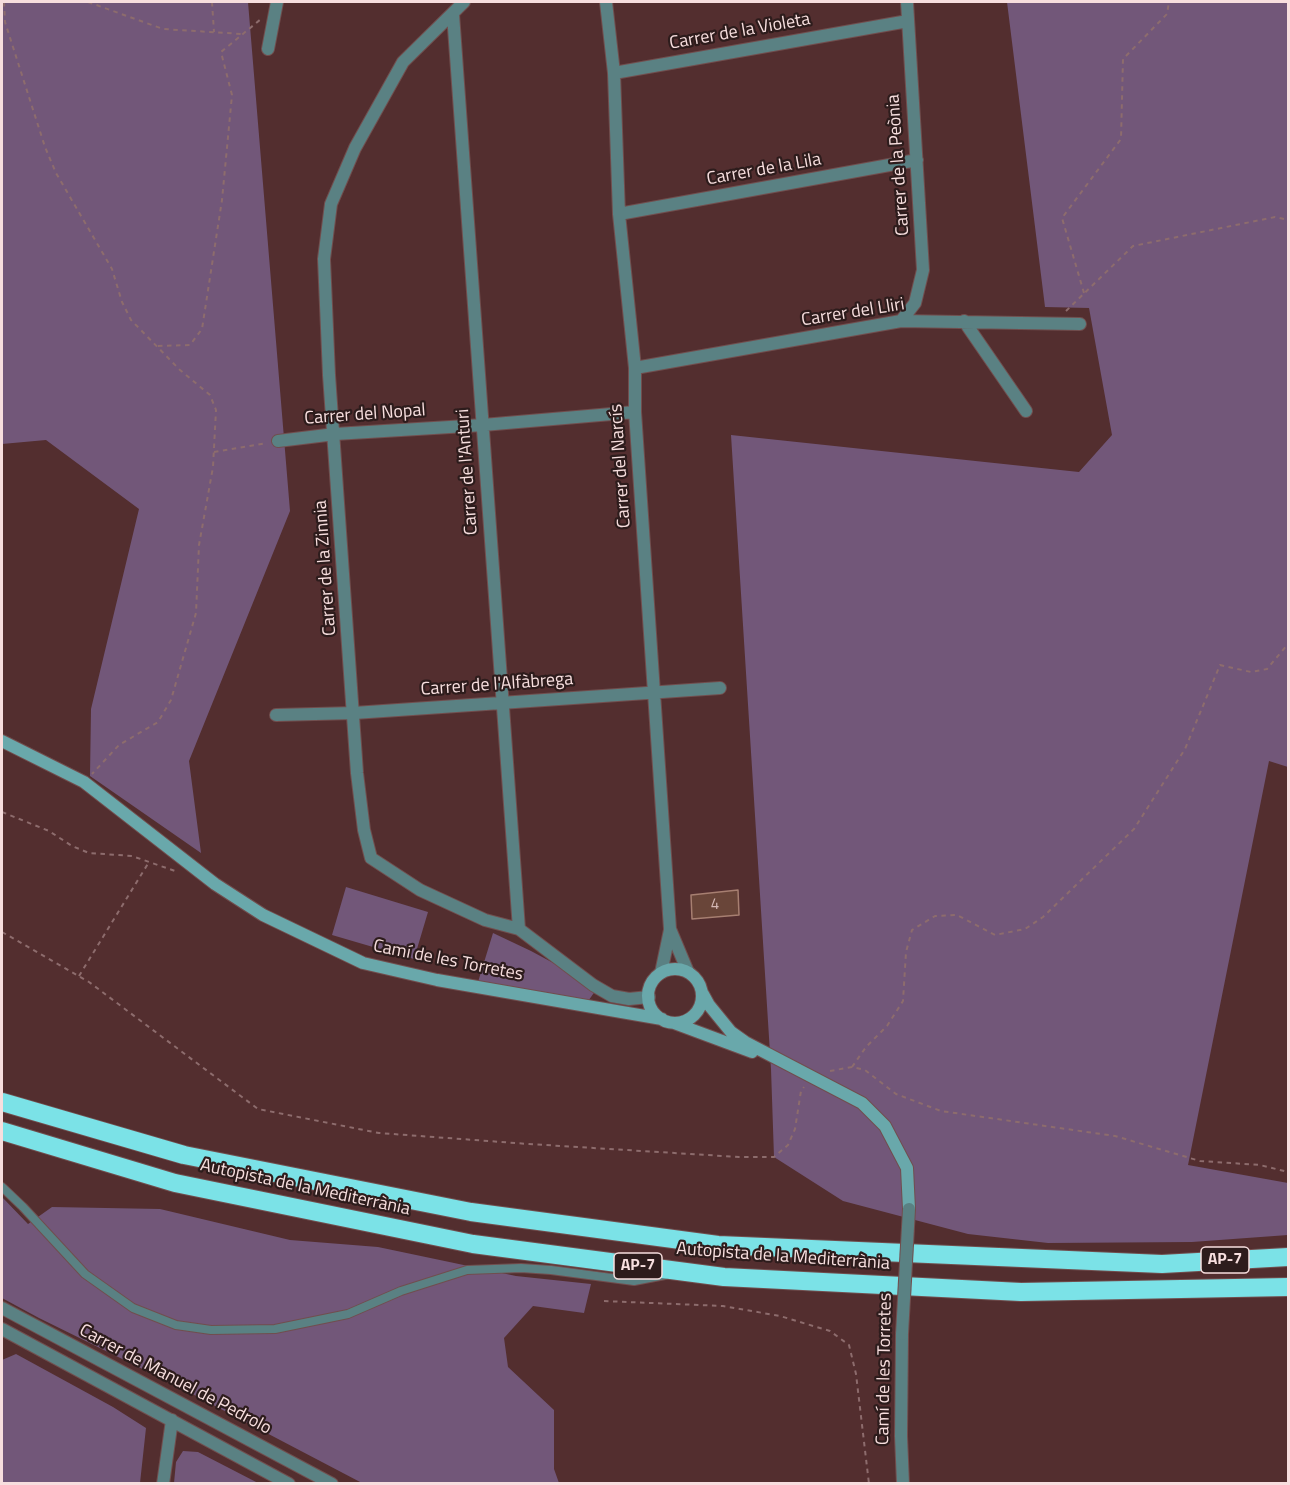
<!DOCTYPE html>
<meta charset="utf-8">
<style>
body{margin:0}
#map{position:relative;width:1290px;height:1485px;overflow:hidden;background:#532e2f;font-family:"Titillium Web",sans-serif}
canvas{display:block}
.frame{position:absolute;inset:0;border:3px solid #f7dede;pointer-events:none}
</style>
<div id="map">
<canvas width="1290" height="1485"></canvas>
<div class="frame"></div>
</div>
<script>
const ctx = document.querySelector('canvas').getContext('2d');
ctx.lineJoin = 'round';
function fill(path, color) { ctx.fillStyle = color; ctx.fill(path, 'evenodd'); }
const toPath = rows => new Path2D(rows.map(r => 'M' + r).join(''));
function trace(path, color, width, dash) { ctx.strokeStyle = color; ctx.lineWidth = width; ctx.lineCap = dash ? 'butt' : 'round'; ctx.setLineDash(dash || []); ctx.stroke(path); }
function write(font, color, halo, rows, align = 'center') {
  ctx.font = font + ' "Titillium Web",sans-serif'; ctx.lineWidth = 4.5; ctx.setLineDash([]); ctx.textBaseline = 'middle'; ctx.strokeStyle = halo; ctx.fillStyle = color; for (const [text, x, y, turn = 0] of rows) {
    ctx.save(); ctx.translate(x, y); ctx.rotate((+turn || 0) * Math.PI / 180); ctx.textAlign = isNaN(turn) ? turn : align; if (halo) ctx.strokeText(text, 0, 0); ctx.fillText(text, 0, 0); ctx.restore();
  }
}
fill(toPath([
 [2,2,248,2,290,511,189,761,201,853,90,776,91,709,139,509,46,440,2,444],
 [1007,2,1288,2,1288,767,1269,761,1188,1165,1288,1183,1288,1235,1192,1242,1048,1243,968,1234,843,1201,774,1157,771,1069,731,435,1079,472,1112,435,1089,308,1045,307],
 [346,887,428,912,414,959,332,935],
 [493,933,531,951,598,987,584,1007,478,982],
 [2,1197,28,1224,52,1207,160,1209,290,1240,378,1247,516,1276,591,1284,584,1313,533,1306,504,1338,508,1367,554,1410,554,1469,559,1483,362,1483,177,1386,39,1318,2,1298],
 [16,1354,113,1407,146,1428,140,1483,2,1483,2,1360],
 [183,1451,198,1452,258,1483,174,1483,176,1462]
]), '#725779');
const building = toPath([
 [738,890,739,915,692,919,691,895,738,890]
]);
fill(building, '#694539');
trace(building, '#a77f71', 1.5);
const lane = toPath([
 [2,1187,23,1207,85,1274,133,1308,176,1325,211,1330,275,1329,348,1314,401,1291,467,1270,521,1268,551,1270,634,1281,665,1275]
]);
const street = toPath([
 [464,2,403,62,355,148,331,204,324,259,329,375,357,773,364,830,371,858,420,890,485,920,519,929,593,985,612,996,629,999,649,997],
 [606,2,614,73,619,214,635,368,635,412,670,929,688,972],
 [453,14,519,929],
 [268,49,277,2],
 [614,73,908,21],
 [619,214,917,160],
 [901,321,915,303,923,270,907,2],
 [964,321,1026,411],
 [635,368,901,321,1080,324],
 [278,441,335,434,483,425,635,412],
 [276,715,354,713,720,688],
 [661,973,670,930],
 [2,1308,332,1484],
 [2,1329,289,1484],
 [902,1334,901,1436,903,1484],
 [163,1484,172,1420]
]);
const secondary = toPath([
 [2,741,84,782,215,884,263,915,363,963,437,980,662,1019],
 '648 996a27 27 0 1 1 54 0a27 27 0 1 1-54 0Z',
 [703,994,709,1005,731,1032,745,1042,862,1103,885,1126,907,1168,909,1209],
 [674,1023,752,1052]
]);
const highway = toPath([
 [2,1102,184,1155,471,1212,718,1245,1162,1264,1288,1257],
 [2,1131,175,1183,473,1244,724,1277,1021,1292,1288,1287]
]);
trace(lane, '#714e4e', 10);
trace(street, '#714e4e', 14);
trace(secondary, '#714e4e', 14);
trace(highway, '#714e4e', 20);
trace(toPath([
 [4,2,5,22,45,147,56,173,112,269,122,302,131,320,180,370,210,395,216,410,213,467,199,545,196,613,171,700,158,722,119,745,92,774],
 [88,2,163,29,242,34],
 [212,2,214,32],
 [1084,293,1062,218,1121,139,1123,59,1167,14,1169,2],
 [1066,311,1133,246,1275,217,1288,220],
 [158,346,190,345,202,329,222,200,232,95,221,52,261,19],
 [214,452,267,443],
 [2,812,49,831,72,846,89,853,132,856,175,871],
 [2,932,89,982,258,1109,379,1133,529,1144,739,1157,774,1157,788,1145,795,1129,801,1091,804,1087],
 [79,976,149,862],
 [852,1067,866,1047,887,1026,903,1001,906,952,912,930,935,916,957,915,995,935,1025,929,1043,917,1134,829,1185,749,1220,665,1251,672,1267,669,1288,644],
 [830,1071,852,1067,865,1070,896,1094,941,1111,1115,1136,1200,1161,1260,1165,1288,1172],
 [604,1301,723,1306,780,1316,830,1331,849,1345,856,1374,869,1484]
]), '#8d6c6d', 2, [4.5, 4.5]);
trace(lane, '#5a8183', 8);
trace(street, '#5a8183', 12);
trace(secondary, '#69a8ab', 12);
trace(highway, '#7be2e7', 18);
const streetBridge = toPath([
 [902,1334,909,1209]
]);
trace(streetBridge, '#714e4e', 14, []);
trace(streetBridge, '#5a8183', 12);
write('15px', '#d4b8b5', null, [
 ["4",715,905]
]);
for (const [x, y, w] of [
 [1225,1260,48],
 [638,1266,48]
]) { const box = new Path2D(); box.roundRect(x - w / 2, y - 13, w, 26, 4.5); ctx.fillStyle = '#2d1c1c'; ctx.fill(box); trace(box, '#f7dede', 1.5); }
write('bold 16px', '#f7dede', null, [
 ["AP-7",1225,1260],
 ["AP-7",638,1266]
]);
write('18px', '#f7dede', '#2d1c1c', [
 ["Carrer de la Violeta",740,32,-10],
 ["Carrer de la Peònia",899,165,-94],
 ["Carrer de la Lila",764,170,-10],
 ["Carrer del Lliri",853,313,-9],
 ["Carrer del Nopal",365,415,-4],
 ["Carrer del Narcís",621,466,-94],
 ["Carrer de l'Anturi",468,472,-94],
 ["Carrer de la Zinnia",326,568,-94],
 ["Carrer de l'Alfàbrega",497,685,-4],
 ["Camí de les Torretes",448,961,11],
 ["Autopista de la Mediterrània",305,1188,12],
 ["Autopista de la Mediterrània",783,1257,4],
 ["Camí de les Torretes",885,1369,-89],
 ["Carrer de Manuel de Pedrolo",175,1380,28]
]);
</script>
